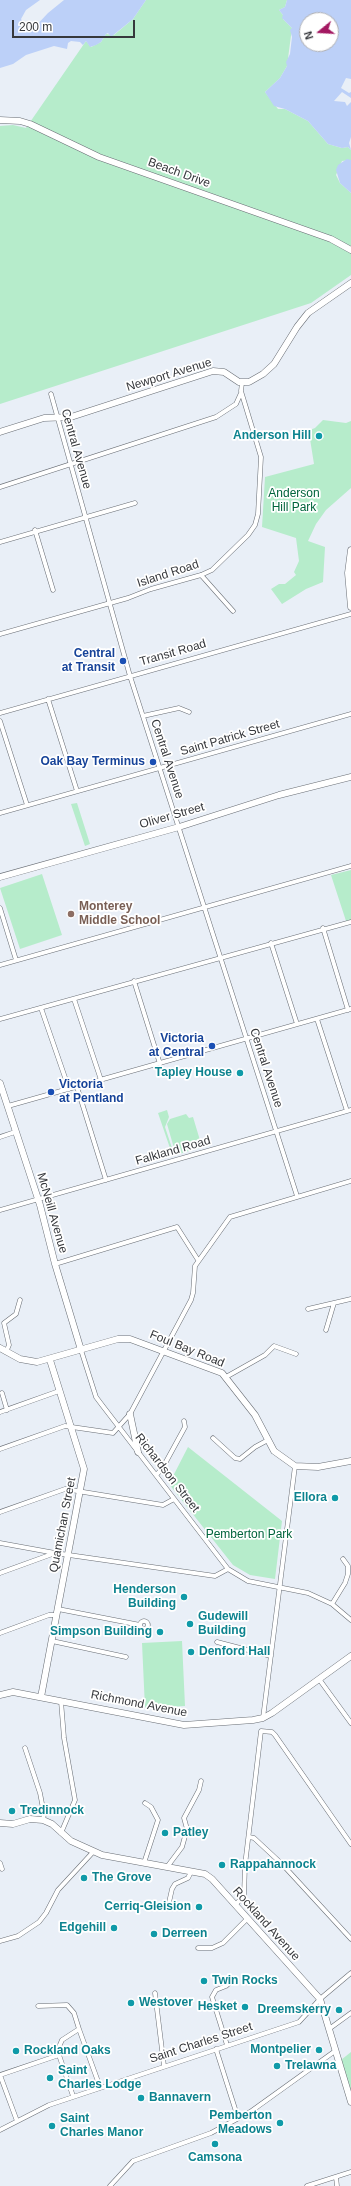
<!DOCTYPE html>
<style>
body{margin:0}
#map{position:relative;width:351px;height:2186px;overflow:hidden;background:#e9eff7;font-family:Arial,sans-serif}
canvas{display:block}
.north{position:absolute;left:299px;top:12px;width:40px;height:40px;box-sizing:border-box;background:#fff;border:1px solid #afafb1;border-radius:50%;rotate:252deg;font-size:11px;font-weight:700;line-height:16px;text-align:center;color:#36383c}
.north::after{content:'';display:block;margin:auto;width:14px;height:18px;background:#a31861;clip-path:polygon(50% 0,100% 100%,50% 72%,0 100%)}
.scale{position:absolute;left:12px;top:20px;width:123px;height:18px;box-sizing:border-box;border:2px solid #36383c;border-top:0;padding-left:5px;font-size:12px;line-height:14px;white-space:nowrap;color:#36383c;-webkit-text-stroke:3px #fff;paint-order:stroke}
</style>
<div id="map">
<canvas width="351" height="2186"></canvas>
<div class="north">N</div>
<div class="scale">200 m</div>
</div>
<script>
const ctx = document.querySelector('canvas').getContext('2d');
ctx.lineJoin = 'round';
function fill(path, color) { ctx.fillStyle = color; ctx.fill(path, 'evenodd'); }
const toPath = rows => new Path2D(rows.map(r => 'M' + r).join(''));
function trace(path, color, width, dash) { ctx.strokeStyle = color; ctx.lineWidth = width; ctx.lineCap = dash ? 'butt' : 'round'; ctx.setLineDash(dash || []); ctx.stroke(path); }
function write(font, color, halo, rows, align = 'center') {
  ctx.font = font + ' Arial,sans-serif'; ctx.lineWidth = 3.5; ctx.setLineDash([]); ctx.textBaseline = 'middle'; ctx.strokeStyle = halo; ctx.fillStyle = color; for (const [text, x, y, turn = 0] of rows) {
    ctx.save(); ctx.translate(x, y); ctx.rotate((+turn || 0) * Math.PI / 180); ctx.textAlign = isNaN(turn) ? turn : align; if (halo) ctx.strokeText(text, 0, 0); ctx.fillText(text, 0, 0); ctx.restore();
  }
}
fill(toPath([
 [146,0,287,0,285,7,279,10,283,15,283,19,292,28,287,66,280,78,265,92,278,109,285,109,308,121,328,144,342,148,348,147,351,150,351,160,342,161,336,175,340,183,351,193,351,275,311,303,0,404,0,126,13,125,26,128,86,41,91,47,101,42,106,34,114,35,133,19],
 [323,420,346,423,351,421,351,488,326,510,316,524,308,541,325,547,323,582,306,589,282,604,271,589,279,584,285,584,296,575,294,572,299,561,296,538,262,527,265,477,314,464,310,439,302,436,305,432,315,428],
 [77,803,90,844,85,846,71,804],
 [351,870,351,920,346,921,331,875],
 [42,874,62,935,20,949,0,888],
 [167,1110,169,1117,165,1127,174,1154,172,1154,158,1113],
 [186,1114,189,1118,193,1117,202,1147,176,1155,167,1124,170,1119],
 [188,1447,282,1521,275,1579,250,1575,233,1565,169,1484],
 [182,1641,185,1706,145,1708,142,1643],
 [351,2052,351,2091,341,2060]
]), '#b6eccb');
fill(toPath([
 [0,0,40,0,26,10,21,19,25,26,33,29,48,13,64,0,146,0,133,19,111,37,108,33,106,34,101,42,96,45,90,47,86,41,83,45,80,42,71,41,68,43,67,49,54,46,26,55,13,64,0,68],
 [287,0,351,0,351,79,346,78,341,88,349,93,351,92,351,98,342,92,334,101,345,102,347,106,351,102,351,137,349,143,351,150,348,147,342,148,328,144,308,121,285,109,274,106,265,92,280,78,287,66,286,62,290,54,292,37,290,30,292,28,282,18,283,15,279,10,285,7],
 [307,20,331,20,331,44,307,44],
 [347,159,351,160,351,193,340,183,336,170,338,165]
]), '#bcd0f8');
const street = toPath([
 [51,394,130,676,297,1196],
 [0,487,216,417,236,404,241,393],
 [35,530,53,590],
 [0,542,135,503],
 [201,575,233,611],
 [0,634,128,598,151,589,201,575,212,570,248,535,255,525,258,514,261,457,241,391,242,383],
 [48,699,77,791],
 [0,713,351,614],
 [143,716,179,708,189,712],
 [0,721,27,805],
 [0,813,351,714],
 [0,908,16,960],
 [323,928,348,1010],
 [271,943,297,1024],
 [0,965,351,866],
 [134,981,160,1064],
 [74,999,101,1080],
 [41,1008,69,1089],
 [0,1019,351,922],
 [317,1019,347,1111],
 [77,1087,106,1180],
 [8,1106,351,1009],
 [0,1137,15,1132],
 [0,1210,351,1110],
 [55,1264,177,1227,198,1260],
 [308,1309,351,1299],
 [326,1330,334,1303],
 [81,1350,96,1397,102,1405,228,1569,248,1581,308,1593,332,1604,351,1620],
 [6,1352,9,1345,4,1323,16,1314,20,1300],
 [226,1377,265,1355,274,1346,296,1354],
 [2,1393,7,1410],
 [0,1412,59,1391],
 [213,1438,235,1458,240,1459,255,1447,268,1440],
 [0,1449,65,1426,113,1433,130,1414,191,1300,193,1293,195,1266,230,1217,351,1181],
 [156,1475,162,1469,185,1427,184,1421],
 [0,1512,65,1489,163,1505,174,1499],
 [0,1543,55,1553,215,1576,228,1569],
 [0,1573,55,1553],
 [332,1604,345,1583,348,1574,348,1566,343,1559],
 [58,1609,140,1625],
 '140 1625a4 4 0 1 1 8 0a4 4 0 1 1-8 0Z',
 [0,1633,49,1615,57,1615],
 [52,1641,126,1657],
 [217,1642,271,1656],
 [319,1679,351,1723],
 [263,1718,295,1466],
 [25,1748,40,1793,44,1814,43,1820],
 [61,1833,75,1800,64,1738,61,1701],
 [249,1837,254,1838,282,1864,351,1939],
 [0,1863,2,1869],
 [144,1863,158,1820,151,1807,145,1803],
 [167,1867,182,1847,187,1829,184,1818,199,1790,201,1781],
 [235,1905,244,1896,245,1865,261,1731,272,1732,275,1735,351,1844],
 [168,1907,172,1889,175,1884,188,1878,191,1872],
 [0,1941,18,1936,39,1922,46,1913,58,1890,94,1851],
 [198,1948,212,1948,223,1943,247,1919],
 [155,1993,164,2066],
 [38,2006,67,2005,74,2013,79,2029,62,2040,59,2047,59,2055,73,2096],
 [79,2029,100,2087],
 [329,2029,351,2013],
 [227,2045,212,1997,216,1990,226,1986,234,1979],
 [216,2049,238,2118],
 [0,2075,59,2055],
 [0,2075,17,2121],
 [0,2130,49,2105,299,2022,320,1999,351,1973],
 [336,2177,337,2186],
 [110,2186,133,2161,211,2133,250,2112,335,2051],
 [307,2186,351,2172]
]);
const secondary = toPath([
 [0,120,20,121,30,124,99,157,331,239,351,250],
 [0,432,44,418,71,417,213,371,224,372,239,382,249,382,263,374,274,364,297,327,308,313,351,283],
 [351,550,348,573,351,607],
 [0,877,179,827,279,795,351,777],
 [0,1083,40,1205,55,1264,81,1350],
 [0,1348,20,1359,37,1362,118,1339,130,1339,222,1373,255,1415,274,1451,295,1466,318,1467,351,1461],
 [130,1414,138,1452],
 [0,1695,13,1692,184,1725,253,1720,263,1718,272,1713,351,1656],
 [41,1697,84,1469,50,1360],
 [0,1823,13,1824,30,1819,43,1820,52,1824,71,1841,102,1855,205,1874,212,1879,320,1999,351,2102]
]);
trace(street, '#686d74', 5);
trace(secondary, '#686d74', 7);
trace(street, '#fff', 4);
trace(secondary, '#fff', 6);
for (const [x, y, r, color] of [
 [319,436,4,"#0f9aa8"],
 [123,661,4,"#1a4fb4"],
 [153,762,4,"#1a4fb4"],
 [71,914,4,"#8d6e63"],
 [212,1046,4,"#1a4fb4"],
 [240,1073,4,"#0f9aa8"],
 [51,1092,4,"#1a4fb4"],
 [335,1498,4,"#0f9aa8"],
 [184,1597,4,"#0f9aa8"],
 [190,1624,4,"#0f9aa8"],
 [160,1632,4,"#0f9aa8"],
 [191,1652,4,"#0f9aa8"],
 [12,1811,4,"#0f9aa8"],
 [165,1833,4,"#0f9aa8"],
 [222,1865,4,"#0f9aa8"],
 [84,1878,4,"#0f9aa8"],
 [199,1907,4,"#0f9aa8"],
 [114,1928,4,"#0f9aa8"],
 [154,1934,4,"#0f9aa8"],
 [204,1981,4,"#0f9aa8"],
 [131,2003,4,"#0f9aa8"],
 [245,2007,4,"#0f9aa8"],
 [339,2010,4,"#0f9aa8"],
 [319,2050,4,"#0f9aa8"],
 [16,2051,4,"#0f9aa8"],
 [277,2066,4,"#0f9aa8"],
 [50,2078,4,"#0f9aa8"],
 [141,2098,4,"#0f9aa8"],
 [280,2123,4,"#0f9aa8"],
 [52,2126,4,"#0f9aa8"],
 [215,2144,4,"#0f9aa8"]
]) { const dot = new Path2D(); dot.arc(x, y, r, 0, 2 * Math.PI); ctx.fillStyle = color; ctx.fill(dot); trace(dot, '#fff', 1.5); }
write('12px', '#36383c', '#fff', [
 ["Beach Drive",179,173,20],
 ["Newport Avenue",169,375,-17],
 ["Central Avenue",76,449,74],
 ["Island Road",168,574,-18],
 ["Transit Road",173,653,-16],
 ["Saint Patrick Street",230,738,-16],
 ["Central Avenue",167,759,72],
 ["Oliver Street",172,816,-16],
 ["Central Avenue",266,1068,72],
 ["Falkland Road",173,1151,-16],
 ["McNeill Avenue",52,1213,74],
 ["Foul Bay Road",187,1349,22],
 ["Richardson Street",167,1473,52],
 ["Quamichan Street",63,1525,-79],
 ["Richmond Avenue",139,1704,11],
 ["Rockland Avenue",266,1924,48],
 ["Saint Charles Street",201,2043,-18]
]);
write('bold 12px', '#0d838f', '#fff', [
 ["Anderson Hill",311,436,"right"],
 ["Tapley House",232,1073,"right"],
 ["Ellora",327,1498,"right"],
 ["Henderson",176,1590,"right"],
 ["Building",176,1604,"right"],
 ["Gudewill",198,1617],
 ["Building",198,1631],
 ["Simpson Building",152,1632,"right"],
 ["Denford Hall",199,1652],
 ["Tredinnock",20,1811],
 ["Patley",173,1833],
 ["Rappahannock",230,1865],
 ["The Grove",92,1878],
 ["Cerriq-Gleision",191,1907,"right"],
 ["Edgehill",106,1928,"right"],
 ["Derreen",162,1934],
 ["Twin Rocks",212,1981],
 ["Westover",139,2003],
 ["Hesket",237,2007,"right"],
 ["Dreemskerry",331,2010,"right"],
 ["Montpelier",311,2050,"right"],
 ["Rockland Oaks",24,2051],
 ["Trelawna",285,2066],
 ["Saint",58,2071],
 ["Charles Lodge",58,2085],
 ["Bannavern",149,2098],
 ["Pemberton",272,2116,"right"],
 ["Meadows",272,2130,"right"],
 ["Saint",60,2119],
 ["Charles Manor",60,2133],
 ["Camsona",215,2158,"center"]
], 'left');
write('12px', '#00643c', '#fff', [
 ["Anderson",294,494],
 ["Hill Park",294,508],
 ["Pemberton Park",249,1535]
]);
write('bold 12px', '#164399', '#fff', [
 ["Central",115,654],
 ["at Transit",115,668],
 ["Oak Bay Terminus",145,762],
 ["Victoria",204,1039],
 ["at Central",204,1053],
 ["Victoria",59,1085,"left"],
 ["at Pentland",59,1099,"left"]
], 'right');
write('bold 12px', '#785e54', '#fff', [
 ["Monterey",79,907],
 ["Middle School",79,921]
], 'left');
</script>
